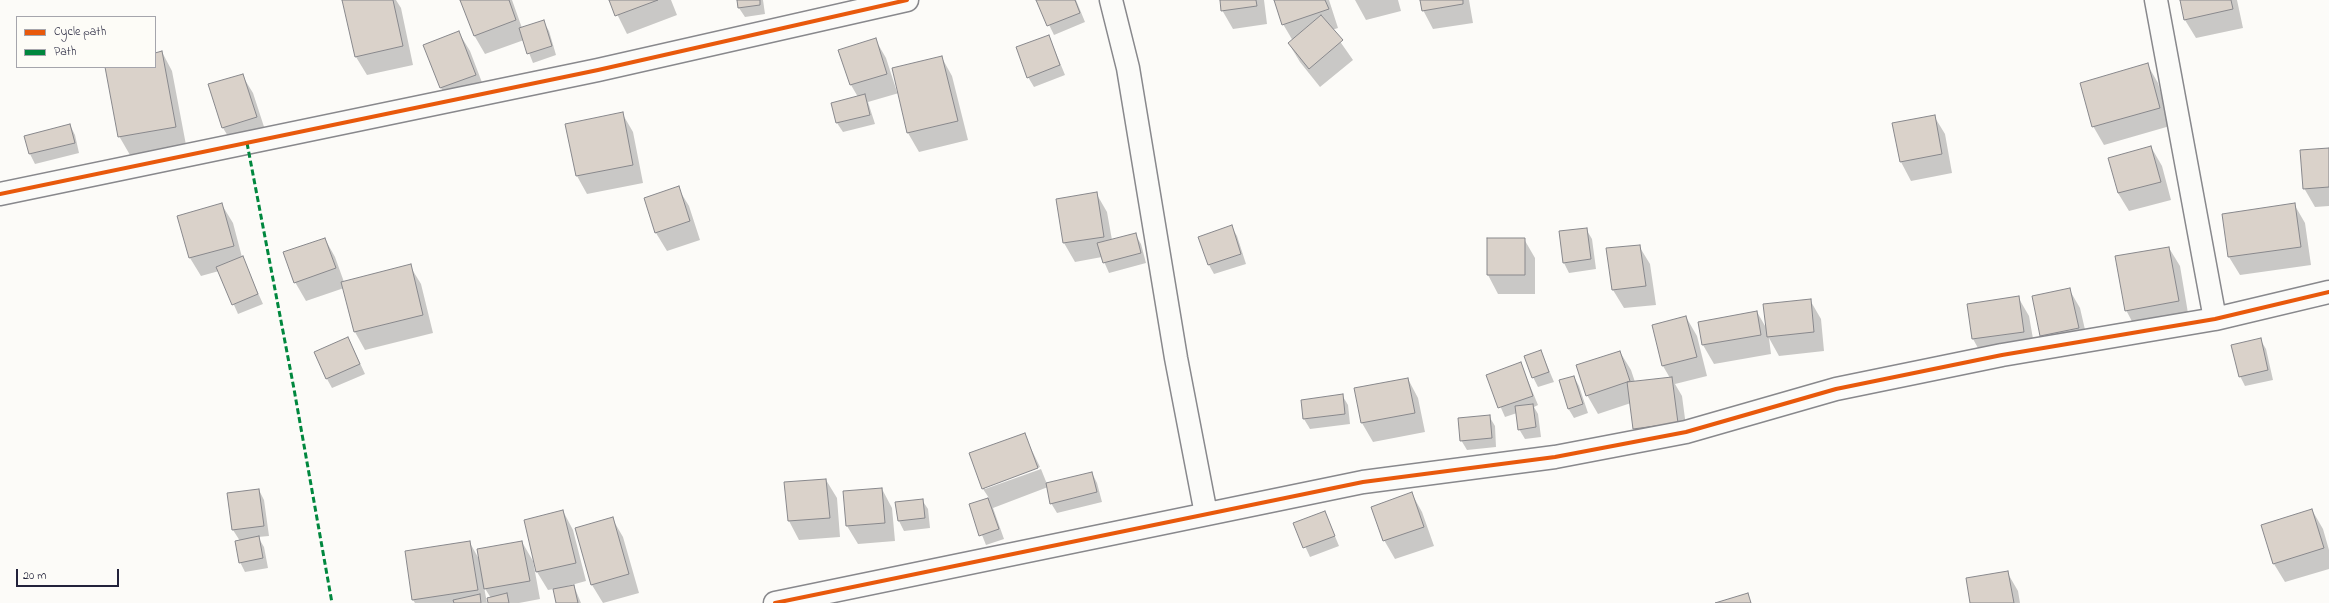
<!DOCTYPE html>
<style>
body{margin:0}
#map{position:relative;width:2329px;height:603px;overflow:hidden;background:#fcfbf8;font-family:"Indie Flower",sans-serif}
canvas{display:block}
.legend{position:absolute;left:16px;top:16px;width:140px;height:52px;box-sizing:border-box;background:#fdfcf7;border:1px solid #a5a5ac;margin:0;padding:5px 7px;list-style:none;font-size:12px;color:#22223b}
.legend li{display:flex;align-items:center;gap:8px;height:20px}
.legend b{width:20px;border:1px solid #a5a5ac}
.scale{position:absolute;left:16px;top:569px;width:103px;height:18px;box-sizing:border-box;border:2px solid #22223b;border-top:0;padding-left:5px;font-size:12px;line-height:14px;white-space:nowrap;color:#22223b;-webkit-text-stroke:3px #fdfcf7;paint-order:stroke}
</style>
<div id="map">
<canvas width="2329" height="603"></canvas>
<ul class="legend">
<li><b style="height:5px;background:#e8590c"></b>Cycle path</li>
<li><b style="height:5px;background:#00873e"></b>Path</li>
</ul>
<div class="scale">20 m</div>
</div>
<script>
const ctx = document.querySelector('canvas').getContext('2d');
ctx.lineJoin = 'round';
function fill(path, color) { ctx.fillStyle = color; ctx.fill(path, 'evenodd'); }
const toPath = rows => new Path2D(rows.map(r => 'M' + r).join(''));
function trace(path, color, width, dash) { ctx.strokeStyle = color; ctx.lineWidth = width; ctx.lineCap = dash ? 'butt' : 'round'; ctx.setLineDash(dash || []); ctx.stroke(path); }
fill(toPath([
 [343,0,396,0,401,8,413,65,367,75,356,57],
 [461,0,512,0,522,28,543,21,549,31,556,55,533,63,524,40,485,54,474,35],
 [610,0,671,0,677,15,627,34],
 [738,0,763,0,765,14,745,17,739,8],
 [1037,0,1076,0,1085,22,1054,35],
 [1221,0,1264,0,1267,24,1233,29,1222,10],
 [1275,0,1329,0,1338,28,1332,30,1353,60,1320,87,1300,62,1289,44,1293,41,1283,24],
 [1355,0,1398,0,1401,11,1366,20],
 [1421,0,1469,0,1473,23,1433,29,1423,10],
 [2181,0,2237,0,2243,28,2196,38,2185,20],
 [459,33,470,51,486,93,452,106,441,88,425,46],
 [1049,36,1065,75,1034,87,1028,77],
 [875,39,886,58,897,92,942,58,952,76,968,140,919,152,908,133,899,93,868,102,875,124,843,132,837,123,833,103,858,97,851,85,840,50],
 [162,52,172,71,186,145,130,155,119,136,106,67,155,67,155,54],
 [2147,64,2158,83,2170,126,2104,145,2093,126],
 [242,75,253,93,267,136,234,146,223,128,209,85],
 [622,113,633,132,643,183,587,194,577,176],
 [1934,116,1945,134,1952,173,1911,181,1901,162,1893,123],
 [70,125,75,135,79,153,35,164,30,154,25,136],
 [2151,147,2162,166,2171,200,2129,211,2118,193],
 [2329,149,2329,206,2315,207,2304,188],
 [678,188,689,206,700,240,667,251,656,233,645,198],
 [1096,193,1107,212,1112,240,1135,234,1141,244,1146,263,1109,273,1102,257,1075,262,1064,243,1057,200],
 [2294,204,2305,223,2311,265,2240,275,2229,257],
 [222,205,233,223,242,257,263,304,238,314,219,271,201,276,190,258,178,217],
 [1231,226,1237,236,1246,264,1214,274,1209,265],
 [1586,229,1592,239,1596,269,1569,273,1564,263,1560,232],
 [325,239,335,257,344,282,410,266,421,284,433,333,365,350,355,332,344,288,306,301,295,282],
 [1488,239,1524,239,1535,258,1535,294,1498,294,1488,275],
 [1639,246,1650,264,1656,305,1624,308,1613,290],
 [2169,248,2180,266,2189,319,2136,329,2126,310],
 [2069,289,2080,308,2089,347,2052,354,2041,336,2033,297],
 [2018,297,2029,316,2035,350,1983,357,1973,339],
 [1810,300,1821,319,1824,351,1779,356,1769,338,1771,354,1714,364,1703,345,1700,323,1757,312,1768,331],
 [1686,317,1697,336,1707,376,1675,384,1682,396,1688,441,1645,447,1634,428,1631,403,1598,414,1587,395,1620,352,1631,370,1635,382,1670,378,1663,366,1653,326],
 [2260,339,2266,349,2273,380,2245,386,2240,376],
 [353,348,365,374,332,388,327,379],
 [1541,351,1554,382,1538,387,1533,377],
 [1521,364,1538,405,1534,407,1538,414,1541,437,1525,439,1519,429,1517,413,1505,417,1487,376],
 [1574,377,1579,386,1588,413,1574,418,1568,408],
 [1408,379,1418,398,1425,432,1373,442,1362,423,1355,389],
 [1342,395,1348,405,1350,424,1310,429,1304,419,1302,400],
 [1489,416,1495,426,1496,447,1467,450,1461,440],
 [1024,434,1040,467,985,487,985,489,1041,469,1047,484,1092,473,1097,483,1102,502,1057,513,1051,503,1048,487,993,508,1004,539,986,545,970,505,989,498,983,489,970,454],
 [826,480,837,498,840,537,799,540,789,521,785,483],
 [882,489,892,508,895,541,858,544,847,526],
 [259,490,264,500,269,536,258,537,264,547,268,568,245,572,240,562,240,541,233,530],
 [1412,494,1422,512,1434,546,1395,559,1384,540],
 [922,500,928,509,930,528,904,531,899,521,896,502],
 [2312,510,2323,529,2329,550,2329,569,2285,582,2274,564,2262,526],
 [563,511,573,530,586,581,564,587,564,588,574,586,581,603,557,603,554,589,548,590,537,572,525,521],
 [1325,512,1339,546,1310,557,1295,524],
 [612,518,623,537,639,593,603,603,592,585,576,528],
 [522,542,533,561,540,599,519,603,489,603,491,598,484,587,487,603,415,603,413,600,470,543,479,559],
 [2007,572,2018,591,2020,603,1971,603]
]), '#0003');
const building = toPath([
 [342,0,393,0,403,46,355,57,342,0],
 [460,0,509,0,516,20,474,36,460,0],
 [609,0,658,0,615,16,609,0],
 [737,0,760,0,760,5,738,8,737,0],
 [1036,0,1075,0,1080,13,1047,26,1036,0],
 [1220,0,1256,0,1257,6,1221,11,1220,0],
 [1274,0,1325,0,1329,9,1282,25,1274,0],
 [1420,0,1463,0,1463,4,1422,11,1420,0],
 [2180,0,2231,0,2233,9,2184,20,2180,0],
 [1321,15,1343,40,1309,69,1288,43,1321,15],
 [544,20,552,46,527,54,519,28,544,20],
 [459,31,476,75,440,88,423,45,459,31],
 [1049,35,1060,65,1027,78,1016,47,1049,35],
 [876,38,887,74,850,85,838,50,876,38],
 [162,51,176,127,118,137,105,67,155,67,155,53,162,51],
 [942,56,958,121,907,133,892,68,942,56],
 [2148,63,2160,108,2092,127,2080,83,2148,63],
 [243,74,257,117,222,128,208,84,243,74],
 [865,94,870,115,836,123,831,103,865,94],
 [623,112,633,165,576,176,565,124,623,112],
 [1935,115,1942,154,1900,162,1892,123,1935,115],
 [70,124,75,143,29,154,24,136,70,124],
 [2151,146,2161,182,2118,193,2108,158,2151,146],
 [2329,148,2329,187,2303,189,2300,150,2329,148],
 [679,186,690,221,655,233,644,198,679,186],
 [1097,192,1104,237,1063,243,1056,199,1097,192],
 [222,203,234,246,189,258,177,216,222,203],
 [2295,203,2301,247,2228,257,2222,214,2295,203],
 [1232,225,1241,254,1208,265,1198,237,1232,225],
 [1587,228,1591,259,1563,263,1559,231,1587,228],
 [1136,233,1141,253,1103,263,1097,243,1136,233],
 [325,238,336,268,294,283,283,252,325,238],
 [1487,238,1525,238,1525,275,1487,275,1487,238],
 [1640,245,1646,286,1612,290,1606,248,1640,245],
 [2169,247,2179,301,2125,311,2115,256,2169,247],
 [243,256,258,294,232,305,216,267,243,256],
 [411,264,423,315,354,332,341,282,411,264],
 [2070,288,2079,328,2040,336,2032,296,2070,288],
 [2019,296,2024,332,1972,339,1967,304,2019,296],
 [1811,299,1814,332,1767,337,1763,304,1811,299],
 [1757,311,1761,335,1702,345,1698,322,1757,311],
 [1686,316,1697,357,1662,366,1652,325,1686,316],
 [348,337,360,364,326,379,314,352,348,337],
 [2261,338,2268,370,2239,377,2231,345,2261,338],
 [1541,350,1549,372,1532,378,1524,356,1541,350],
 [1620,351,1630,381,1586,396,1576,365,1620,351],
 [1521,362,1533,396,1498,408,1486,375,1521,362],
 [1574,376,1583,404,1568,409,1559,380,1574,376],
 [1672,377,1678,423,1633,429,1627,382,1672,377],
 [1408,378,1415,413,1361,423,1354,388,1408,378],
 [1343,394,1345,414,1303,419,1301,400,1343,394],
 [1533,404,1536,427,1518,430,1515,406,1533,404],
 [1490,415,1492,438,1460,441,1458,418,1490,415],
 [1025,433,1038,468,982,489,969,453,1025,433],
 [1092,472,1097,492,1050,504,1046,483,1092,472],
 [826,479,830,518,788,521,784,482,826,479],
 [882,488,885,523,846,526,843,491,882,488],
 [259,489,264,526,232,530,227,493,259,489],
 [1412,492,1424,527,1383,541,1371,507,1412,492],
 [988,498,999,529,979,536,969,504,988,498],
 [923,499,925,518,898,521,895,502,923,499],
 [2312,509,2324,548,2273,564,2261,525,2312,509],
 [563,510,576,563,536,572,524,520,563,510],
 [1325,511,1335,536,1303,548,1293,523,1325,511],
 [613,517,629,574,591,585,575,528,613,517],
 [259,536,263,558,239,563,235,541,259,536],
 [470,541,478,590,412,600,405,551,470,541],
 [522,541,530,581,484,589,477,549,522,541],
 [2008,571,2014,603,1970,603,1966,578,2008,571],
 [574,585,578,603,556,603,553,589,574,585],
 [507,593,509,603,488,603,487,598,507,593],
 [1748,593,1751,603,1715,603,1748,593],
 [480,594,481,603,454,603,453,600,480,594]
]);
fill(building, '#dad2ca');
trace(building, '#88888c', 1);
const minor = toPath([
 [1111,0,1128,68,1176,358,1206,514],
 [2156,0,2215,319],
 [0,194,598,70,907,0],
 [775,603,1363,482,1555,457,1686,432,1836,389,2002,355,2215,319,2329,292]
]);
trace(minor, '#88888c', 25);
trace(minor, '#fbfbf9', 22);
trace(toPath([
 [247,143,294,389,332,603]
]), '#00873e', 3, [6, 3]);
trace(toPath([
 [0,194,598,70,907,0],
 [775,603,1363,482,1555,457,1686,432,1836,389,2002,355,2215,319,2329,292]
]), '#e8590c', 4);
</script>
